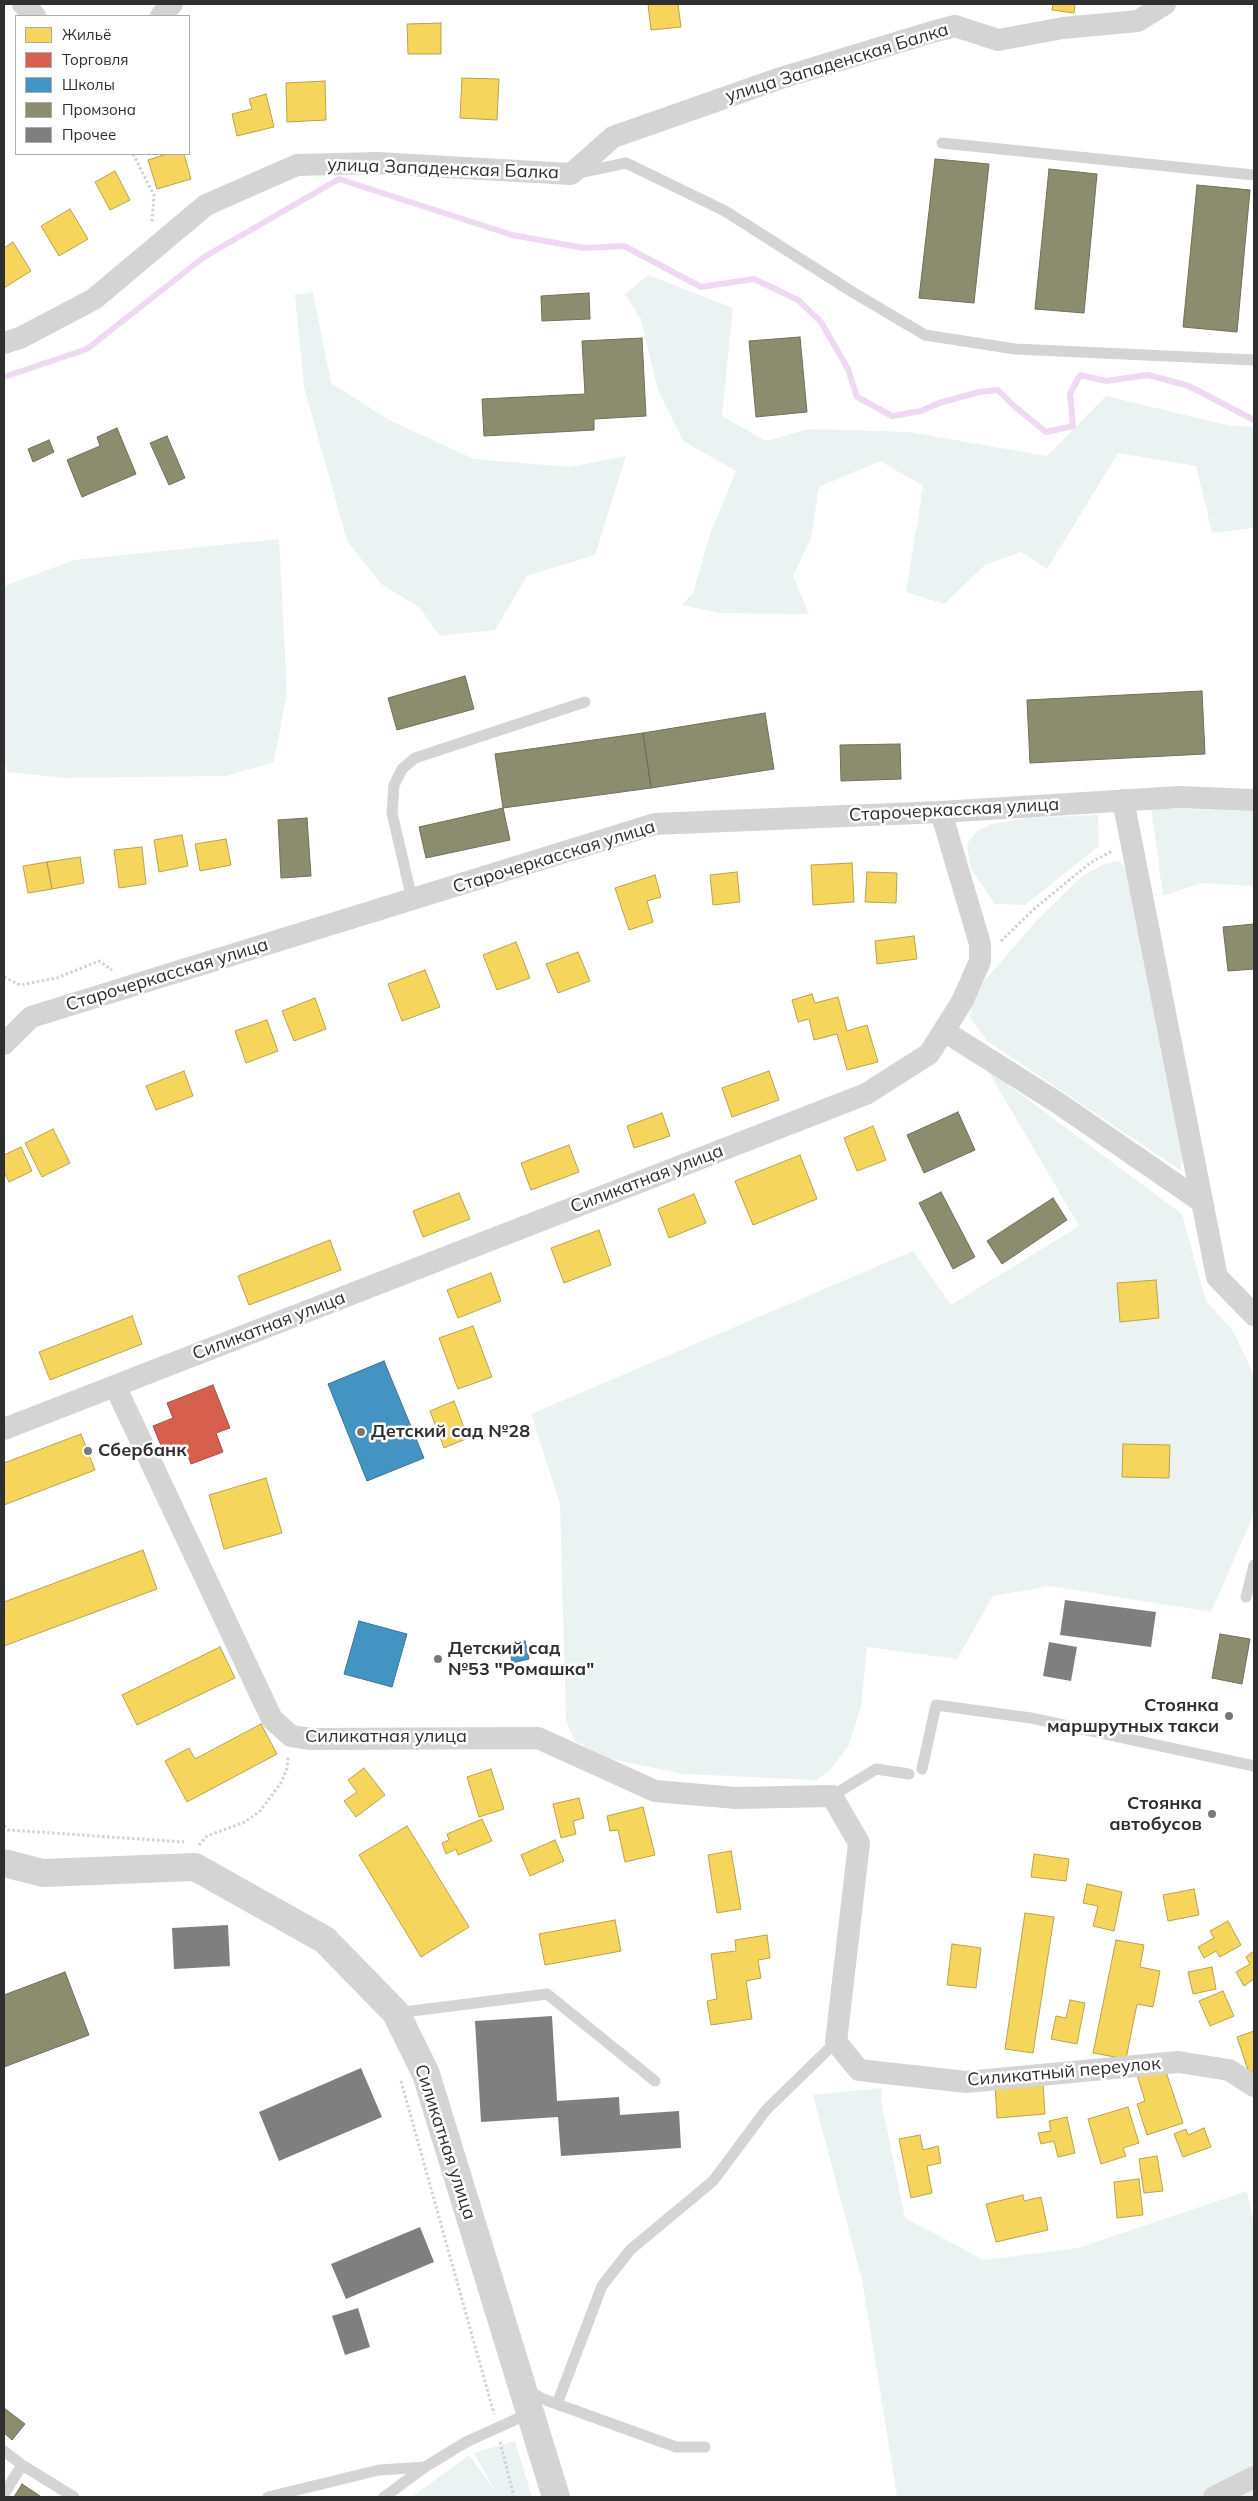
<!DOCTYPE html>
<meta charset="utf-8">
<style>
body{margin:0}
#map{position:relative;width:1258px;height:2501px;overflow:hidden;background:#fff;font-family:Mulish,sans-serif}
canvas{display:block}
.frame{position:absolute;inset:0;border:5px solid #2f2f2f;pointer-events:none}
.legend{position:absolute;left:15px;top:15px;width:175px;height:140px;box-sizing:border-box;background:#fff;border:1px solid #acacac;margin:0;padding:6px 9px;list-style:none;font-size:15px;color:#2f2f2f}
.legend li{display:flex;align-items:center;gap:10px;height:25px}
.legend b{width:25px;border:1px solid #acacac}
</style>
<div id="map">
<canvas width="1258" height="2501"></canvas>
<div class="frame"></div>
<ul class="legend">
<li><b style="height:14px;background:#f6d55c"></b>Жильё</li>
<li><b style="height:14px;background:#d6604d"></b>Торговля</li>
<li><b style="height:14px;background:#4393c3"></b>Школы</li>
<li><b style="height:14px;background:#8c8c6e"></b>Промзона</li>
<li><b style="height:14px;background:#7f7f7f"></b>Прочее</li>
</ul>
</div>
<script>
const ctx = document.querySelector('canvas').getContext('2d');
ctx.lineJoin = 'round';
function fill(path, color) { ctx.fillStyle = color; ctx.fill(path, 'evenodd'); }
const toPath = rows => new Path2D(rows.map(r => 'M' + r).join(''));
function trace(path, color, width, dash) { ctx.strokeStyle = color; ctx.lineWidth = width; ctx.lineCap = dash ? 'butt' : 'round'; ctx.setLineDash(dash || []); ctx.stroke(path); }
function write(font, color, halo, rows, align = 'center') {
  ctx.font = font + ' Mulish,sans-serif'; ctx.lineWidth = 5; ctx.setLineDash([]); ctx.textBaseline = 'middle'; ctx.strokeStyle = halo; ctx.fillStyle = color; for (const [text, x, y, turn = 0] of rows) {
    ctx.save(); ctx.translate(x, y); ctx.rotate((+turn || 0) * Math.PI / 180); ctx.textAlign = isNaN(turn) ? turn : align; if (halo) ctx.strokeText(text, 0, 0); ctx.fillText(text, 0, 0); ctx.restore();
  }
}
fill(toPath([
 [648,275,733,308,722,416,766,441,809,429,910,432,1047,456,1106,396,1231,426,1254,427,1254,528,1212,533,1196,466,1118,453,1047,569,1021,552,985,565,944,604,906,592,923,486,880,461,819,487,811,538,793,576,809,614,719,613,682,605,693,593,710,534,736,471,683,441,658,391,641,320,625,294],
 [313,292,331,383,389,420,474,459,569,467,626,456,595,555,527,576,495,630,440,636,419,607,381,584,347,541,304,387,295,295],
 [279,539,287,691,274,762,226,776,65,778,8,772,4,764,4,586,74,560],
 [1151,808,1254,811,1254,886,1201,883,1163,896],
 [1098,815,1099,846,1025,905,995,904,970,868,967,844,976,832,991,824,1026,818],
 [1119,861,1129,872,1183,1158,1180,1170,987,1041,970,1018,972,1004,978,988,1038,919,1082,876,1104,864],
 [987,1069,1182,1214,1206,1301,1233,1331,1254,1375,1254,1514,1211,1612,1050,1586,993,1596,957,1659,867,1647,861,1707,849,1745,831,1769,817,1780,682,1774,607,1758,575,1741,566,1721,560,1504,531,1414,913,1251,951,1305,1079,1226],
 [882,2088,881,2100,905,2218,984,2260,1078,2248,1247,2191,1254,2224,1254,2497,897,2496,862,2280,813,2095],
 [515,2441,532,2497,412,2497,469,2455,496,2492,474,2453]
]), '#ebf3f2');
const homes = toPath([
 [648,4,678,4,681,27,651,30,648,4],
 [1053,4,1075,4,1074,13,1052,10,1053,4],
 [441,23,441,54,408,54,407,24,441,23],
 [462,78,499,79,497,120,460,118,462,78],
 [325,81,326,120,287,122,286,83,325,81],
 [266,94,274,127,237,136,232,114,252,109,249,99,266,94],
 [167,154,184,154,191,179,157,189,148,160,167,154],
 [115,171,130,200,110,210,95,182,115,171],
 [70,209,88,239,59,256,41,226,70,209],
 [13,242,31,271,4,288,4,248,13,242],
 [182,835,188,866,159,872,154,840,182,835],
 [226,839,231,865,200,871,195,844,226,839],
 [142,847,146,884,119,888,114,850,142,847],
 [80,857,84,883,52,889,47,862,80,857],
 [47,862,52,889,28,893,23,866,47,862],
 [852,863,854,902,813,905,811,865,852,863],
 [737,872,740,902,713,905,710,875,737,872],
 [867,872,897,873,896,903,865,902,867,872],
 [655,875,661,897,647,901,653,922,629,930,615,888,655,875],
 [914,936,917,959,877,964,875,941,914,936],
 [516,942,530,978,497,990,483,955,516,942],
 [578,952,590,981,558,993,546,964,578,952],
 [425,970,440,1007,402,1021,388,984,425,970],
 [812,994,815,1003,838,997,847,1031,867,1025,878,1062,847,1070,837,1034,814,1040,809,1019,798,1022,792,1000,812,994],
 [315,998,326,1029,294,1041,282,1011,315,998],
 [267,1020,278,1051,246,1063,235,1031,267,1020],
 [184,1071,193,1096,156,1110,146,1086,184,1071],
 [769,1071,779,1100,732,1117,722,1088,769,1071],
 [662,1113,670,1136,634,1148,627,1126,662,1113],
 [873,1126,886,1160,857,1171,844,1138,873,1126],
 [53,1129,70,1163,42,1177,25,1143,53,1129],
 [569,1145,579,1172,531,1190,521,1163,569,1145],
 [21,1147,32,1171,9,1182,4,1172,4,1155,21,1147],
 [800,1155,817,1199,753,1225,735,1181,800,1155],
 [459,1193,470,1219,423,1237,413,1211,459,1193],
 [694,1194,706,1223,669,1238,658,1209,694,1194],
 [599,1230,611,1265,564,1283,551,1248,599,1230],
 [330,1240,341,1270,249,1305,238,1276,330,1240],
 [491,1273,501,1301,458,1318,447,1290,491,1273],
 [1156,1280,1159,1318,1120,1322,1117,1283,1156,1280],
 [132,1316,142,1344,50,1380,39,1352,132,1316],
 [473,1326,492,1377,458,1389,439,1338,473,1326],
 [454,1401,468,1438,444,1448,430,1411,454,1401],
 [81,1434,95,1470,4,1505,4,1463,81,1434],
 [1123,1444,1170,1445,1169,1478,1122,1477,1123,1444],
 [266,1478,282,1533,224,1549,209,1495,266,1478],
 [143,1550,157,1589,4,1646,4,1602,143,1550],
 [220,1647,235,1678,137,1725,122,1695,220,1647],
 [261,1724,277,1754,187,1802,165,1761,189,1748,195,1759,261,1724],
 [364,1768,385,1795,356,1817,344,1801,357,1792,348,1780,364,1768],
 [491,1769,504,1809,479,1817,467,1777,491,1769],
 [579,1798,584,1818,573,1821,576,1834,561,1838,553,1804,579,1798],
 [643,1807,655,1855,625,1862,618,1830,610,1831,607,1816,643,1807],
 [482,1819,492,1841,458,1855,456,1849,446,1854,442,1843,449,1840,447,1834,482,1819],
 [407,1826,469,1927,421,1957,359,1855,407,1826],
 [555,1840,564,1861,530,1876,521,1855,555,1840],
 [731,1851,741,1909,717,1913,708,1855,731,1851],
 [1034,1854,1069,1859,1066,1881,1031,1877,1034,1854],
 [1087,1884,1122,1892,1114,1931,1093,1926,1098,1906,1083,1903,1087,1884],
 [1194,1889,1199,1915,1168,1921,1163,1895,1194,1889],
 [1025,1913,1054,1917,1033,2053,1005,2049,1025,1913],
 [615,1920,621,1951,545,1965,539,1934,615,1920],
 [1228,1921,1241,1945,1220,1957,1216,1951,1204,1958,1198,1947,1214,1938,1210,1931,1228,1921],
 [767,1935,770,1958,758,1960,761,1978,746,1981,752,2019,711,2025,707,2001,717,1999,711,1954,736,1951,735,1940,767,1935],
 [1116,1940,1144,1945,1140,1967,1160,1971,1153,2007,1137,2004,1126,2059,1093,2053,1116,1940],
 [952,1944,981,1948,976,1988,947,1985,952,1944],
 [1254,1951,1254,1979,1244,1986,1236,1972,1250,1964,1246,1957,1254,1951],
 [1212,1967,1216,1989,1193,1994,1188,1972,1212,1967],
 [1223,1991,1234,2016,1210,2026,1199,2001,1223,1991],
 [1070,2000,1085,2003,1077,2044,1051,2039,1056,2016,1066,2018,1070,2000],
 [1254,2031,1254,2071,1249,2073,1237,2037,1254,2031],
 [1164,2066,1183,2123,1147,2135,1137,2104,1145,2101,1137,2075,1164,2066],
 [1043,2083,1045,2114,997,2118,995,2086,1043,2083],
 [1128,2107,1139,2143,1123,2148,1126,2156,1101,2164,1088,2119,1128,2107],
 [1067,2117,1075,2153,1058,2157,1054,2141,1041,2144,1038,2133,1051,2131,1049,2121,1067,2117],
 [1204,2128,1211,2147,1183,2157,1174,2134,1186,2129,1188,2135,1204,2128],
 [920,2135,923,2150,938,2146,941,2163,927,2166,932,2193,911,2198,899,2139,920,2135],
 [1157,2156,1163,2191,1144,2193,1139,2159,1157,2156],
 [1139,2179,1143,2215,1117,2218,1114,2182,1139,2179],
 [1023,2195,1024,2201,1041,2197,1048,2230,996,2242,986,2204,1023,2195]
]);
fill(homes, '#f6d55c');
trace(homes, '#baa34e', 1);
const shops = toPath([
 [213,1385,230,1428,216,1433,223,1452,191,1464,184,1446,164,1453,153,1426,173,1418,167,1403,213,1385]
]);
fill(shops, '#d6604d');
trace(shops, '#a45144', 1);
const schools = toPath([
 [384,1361,424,1458,367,1481,328,1384,384,1361],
 [359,1621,407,1634,392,1687,344,1674,359,1621],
 [525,1641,529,1659,512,1663,509,1644,525,1641]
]);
fill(schools, '#4393c3');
trace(schools, '#3d7597', 1);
const industry = toPath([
 [935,159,989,164,974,303,919,298,935,159],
 [1049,169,1097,174,1084,313,1035,309,1049,169],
 [1197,185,1250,190,1237,332,1183,327,1197,185],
 [589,293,590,319,542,321,541,296,589,293],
 [800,337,807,412,756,417,749,341,800,337],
 [642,338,646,416,594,419,594,430,484,436,482,399,585,394,582,341,642,338],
 [117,428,136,474,82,497,67,460,100,446,97,437,117,428],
 [167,436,185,478,169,485,150,443,167,436],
 [49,440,54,452,33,462,28,449,49,440],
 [465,676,474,709,397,730,388,698,465,676],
 [1202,691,1205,754,1030,763,1027,700,1202,691],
 [765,713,774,769,651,788,643,733,765,713],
 [643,733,651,788,503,808,495,754,643,733],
 [900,744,901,779,841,781,840,745,900,744],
 [503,808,510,840,426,858,419,827,503,808],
 [307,818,311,876,281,878,278,820,307,818],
 [1254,924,1254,969,1228,971,1223,927,1254,924],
 [958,1112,975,1150,924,1173,907,1135,958,1112],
 [941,1192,975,1257,953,1269,919,1203,941,1192],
 [1053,1198,1067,1220,1002,1264,987,1241,1053,1198],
 [1220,1634,1250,1639,1242,1684,1212,1678,1220,1634],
 [65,1972,89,2035,4,2067,4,1995,65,1972],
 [4,2408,25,2424,12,2440,4,2433,4,2408],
 [22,2484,40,2496,39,2497,14,2497,22,2484]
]);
fill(industry, '#8c8c6e');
trace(industry, '#70705b', 1);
trace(toPath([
 [4,377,87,349,204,257,339,179,512,235,584,248,624,246,701,287,754,279,798,300,821,322,848,369,857,397,892,416,921,411,939,403,979,392,998,390,1014,406,1046,432,1073,426,1070,394,1080,375,1106,381,1148,375,1189,386,1254,420]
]), '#eed8f2', 6);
fill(toPath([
 [1065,1600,1156,1612,1151,1647,1060,1635],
 [1049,1642,1077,1647,1071,1681,1043,1676],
 [228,1925,230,1966,174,1969,172,1928],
 [552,2016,557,2101,619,2097,620,2115,679,2111,681,2148,561,2156,558,2117,481,2122,475,2021],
 [361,2068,382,2117,279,2161,259,2112],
 [420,2227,434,2262,346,2299,331,2264],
 [358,2308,370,2347,345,2355,332,2316]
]), '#7f7f7f');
trace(toPath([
 [133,154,154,195,152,223],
 [1001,941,1034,909,1090,863,1112,851],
 [4,977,20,985,57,978,99,961,112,970],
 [4,1826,8,1830,184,1842],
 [199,1845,207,1836,245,1822,260,1811,281,1783,287,1768,288,1757],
 [401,2081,494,2414],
 [500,2442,514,2497]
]), '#d2d2d2', 3, [2.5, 2.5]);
trace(toPath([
 [942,143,1254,175],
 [578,173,626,163,725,211,854,293,925,335,1015,349,1254,360],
 [412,899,392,813,394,785,402,769,415,758,585,702],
 [1246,1597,1254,1565],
 [922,1769,936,1705,1031,1718,1254,1766],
 [832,1796,876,1769,909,1774],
 [396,2013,547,1994,655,2081],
 [527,2390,543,2399,676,2447,705,2447],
 [557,2404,602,2286,630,2250,713,2181,766,2110,836,2042],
 [4,2451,22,2465,74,2497],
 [4,2494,22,2465],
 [268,2497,379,2470,425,2467],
 [384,2497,425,2467,466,2442,530,2413]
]), '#d4d4d4', 11);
trace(toPath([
 [23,4,35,16],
 [161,16,172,4],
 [4,343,20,338,94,299,206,205,297,165,377,163,571,174,613,137,781,78,932,32,955,26,998,40,1063,28,1138,21,1165,4],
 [1123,800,1217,1277,1254,1315],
 [944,1031,1058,1103,1202,1202],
 [4,1044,31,1017,655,824,941,812,1179,797,1254,800],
 [115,1386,272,1719,291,1736,311,1739,538,1738,655,1791,736,1798,832,1796,859,1843,836,2042,859,2070,966,2082,1178,2062,1229,2070,1254,2086],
 [4,1429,866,1094,929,1054,962,1002,980,961,980,944,941,812],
 [1214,2497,1254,2477]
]), '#d4d4d4', 22);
trace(toPath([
 [4,1863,43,1873,195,1867,325,1940,396,2013,426,2074,556,2497]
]), '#d4d4d4', 28);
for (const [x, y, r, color] of [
 [361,1432,5,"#787878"],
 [88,1451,5,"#787878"],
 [438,1659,5,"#787878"],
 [1229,1716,5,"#787878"],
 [1212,1814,5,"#787878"]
]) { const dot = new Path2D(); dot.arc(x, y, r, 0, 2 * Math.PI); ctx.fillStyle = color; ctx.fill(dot); trace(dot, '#fff', 2); }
write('18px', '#2f2f2f', '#fff', [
 ["улица Западенская Балка",837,63,-17],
 ["улица Западенская Балка",443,169,2],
 ["Старочеркасская улица",954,810,-3],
 ["Старочеркасская улица",554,857,-17],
 ["Старочеркасская улица",167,975,-17],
 ["Силикатная улица",647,1179,-21],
 ["Силикатная улица",269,1326,-21],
 ["Силикатная улица",386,1737],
 ["Силикатный переулок",1064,2072,-5],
 ["Силикатная улица",445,2142,72]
]);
write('bold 18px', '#2f2f2f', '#fff', [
 ["Детский сад №28",371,1432],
 ["Сбербанк",98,1451],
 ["Детский сад",448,1649],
 ["№53 \"Ромашка\"",448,1670],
 ["Стоянка",1219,1706,"right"],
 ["маршрутных такси",1219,1727,"right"],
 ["Стоянка",1202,1804,"right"],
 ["автобусов",1202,1825,"right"]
], 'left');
</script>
